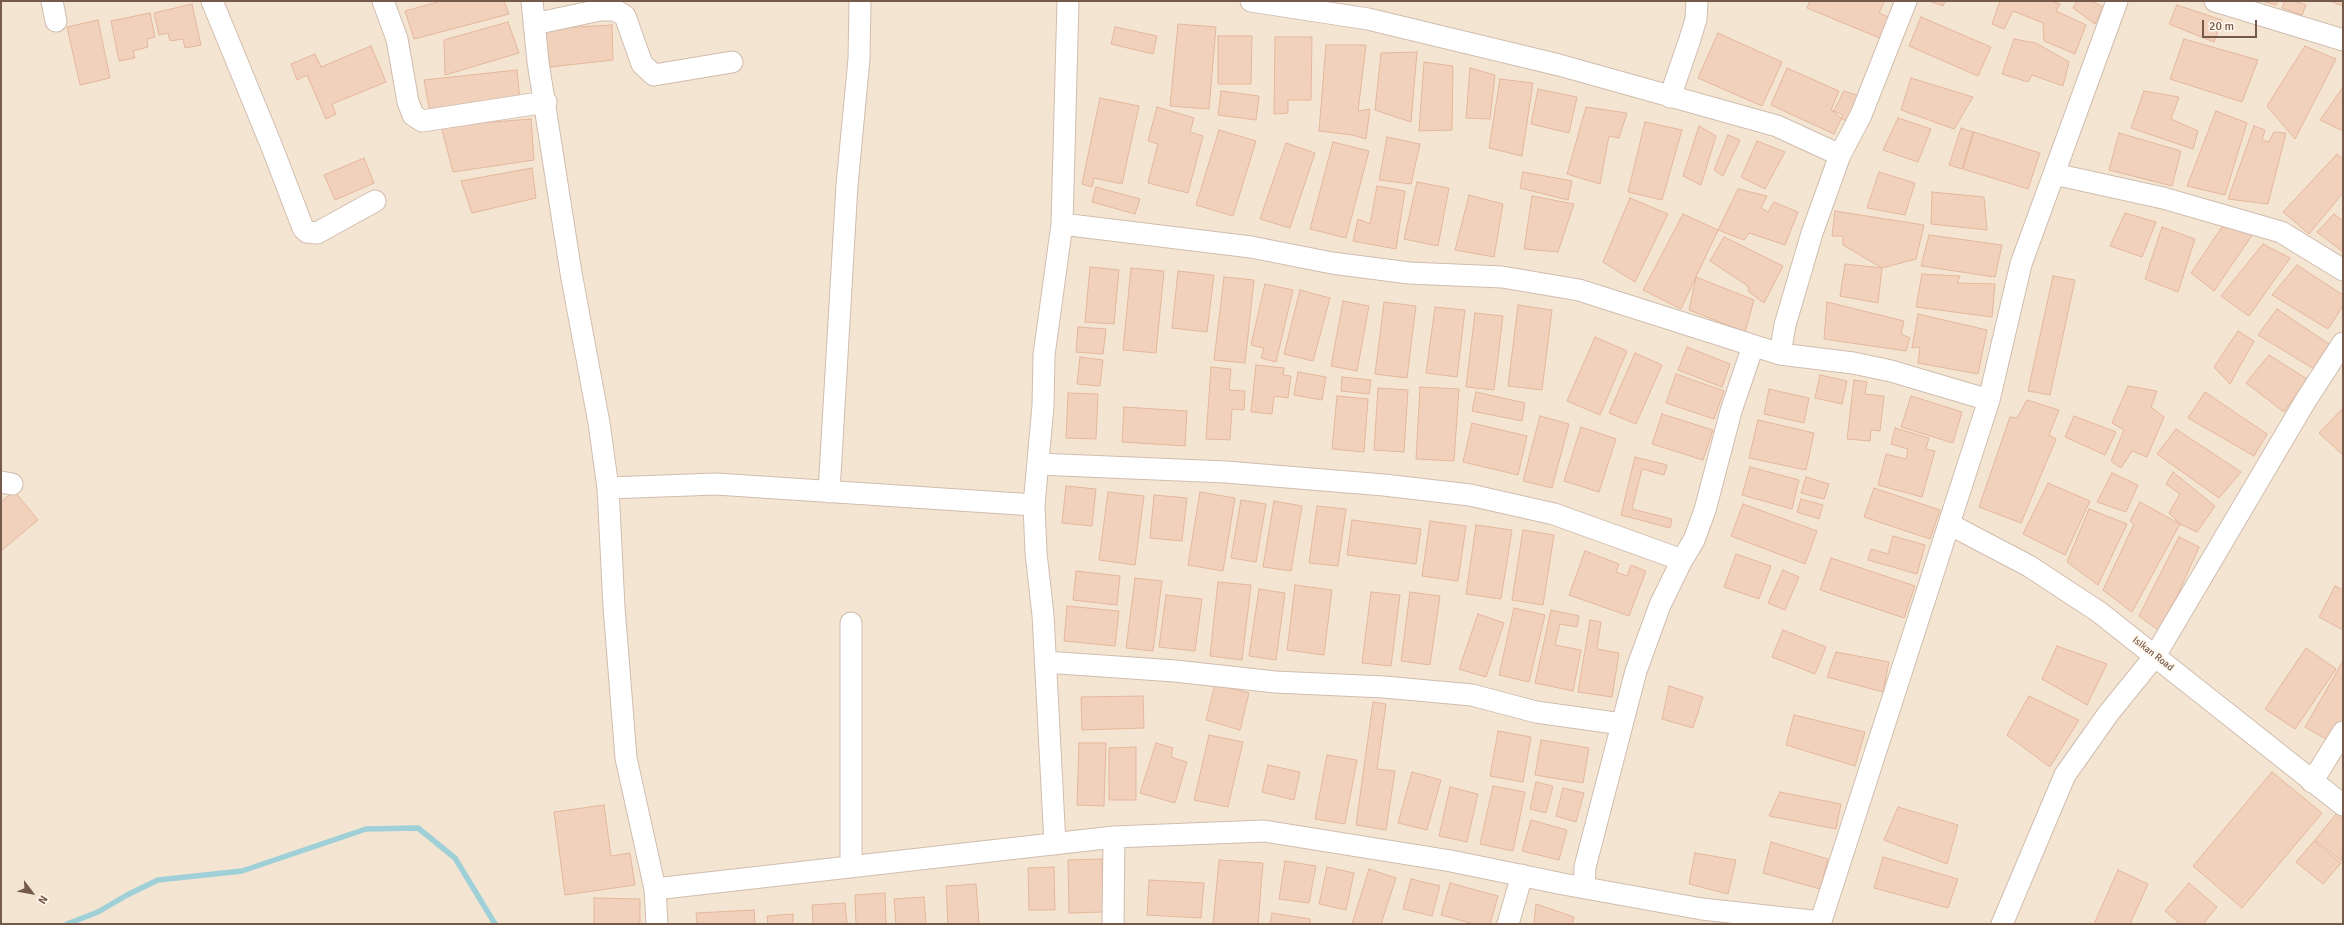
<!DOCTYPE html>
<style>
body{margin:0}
#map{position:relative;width:2344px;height:925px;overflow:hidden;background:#fcf3e5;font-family:Signika,sans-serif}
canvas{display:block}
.frame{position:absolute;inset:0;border:2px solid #75594a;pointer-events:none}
.north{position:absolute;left:12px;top:873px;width:40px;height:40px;-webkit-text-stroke:3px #fff7eb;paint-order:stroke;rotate:122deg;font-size:11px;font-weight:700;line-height:16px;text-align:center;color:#75594a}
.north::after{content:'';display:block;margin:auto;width:14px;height:18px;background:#75594a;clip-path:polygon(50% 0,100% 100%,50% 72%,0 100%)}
.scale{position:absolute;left:2202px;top:20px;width:55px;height:18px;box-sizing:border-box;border:2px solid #75594a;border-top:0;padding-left:5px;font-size:12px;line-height:14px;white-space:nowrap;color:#75594a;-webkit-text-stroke:3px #fff7eb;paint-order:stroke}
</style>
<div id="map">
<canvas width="2344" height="925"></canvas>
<div class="frame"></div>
<div class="north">N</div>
<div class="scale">20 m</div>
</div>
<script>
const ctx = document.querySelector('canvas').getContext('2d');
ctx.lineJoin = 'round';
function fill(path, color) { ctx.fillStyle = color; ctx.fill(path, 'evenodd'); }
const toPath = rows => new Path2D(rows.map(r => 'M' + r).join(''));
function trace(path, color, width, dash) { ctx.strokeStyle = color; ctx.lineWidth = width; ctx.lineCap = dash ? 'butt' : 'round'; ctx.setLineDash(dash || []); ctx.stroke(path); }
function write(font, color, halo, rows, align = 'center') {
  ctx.font = font + ' Signika,sans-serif'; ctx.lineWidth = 3; ctx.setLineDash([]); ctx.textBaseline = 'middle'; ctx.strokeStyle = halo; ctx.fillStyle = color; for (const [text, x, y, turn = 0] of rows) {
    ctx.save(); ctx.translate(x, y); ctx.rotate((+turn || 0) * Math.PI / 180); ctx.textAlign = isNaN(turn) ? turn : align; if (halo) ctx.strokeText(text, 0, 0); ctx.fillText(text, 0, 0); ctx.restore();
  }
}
fill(toPath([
 [1,1,2343,1,2343,924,1,924]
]), '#f4e5d3');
trace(toPath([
 [67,924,98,912,127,895,158,880,242,871,366,829,418,828,455,858,495,924]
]), '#9fd0d8', 5.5);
const building = toPath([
 [441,1,504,1,509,14,414,39,405,11,441,1],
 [1810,1,1881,1,1884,2,1879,13,1891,18,1882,39,1807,8,1810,1],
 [1929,1,1945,1,1943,6,1929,1],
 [2000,1,2051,1,2060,4,2056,11,2086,25,2075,54,2044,41,2043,23,2013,11,2004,29,1992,24,2000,1],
 [2077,1,2092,1,2103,7,2095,24,2073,8,2077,1],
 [2262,1,2278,1,2276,5,2262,1],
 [2285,1,2294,1,2306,5,2302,15,2282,8,2285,1],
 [2330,1,2343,1,2343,6,2330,1],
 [192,4,201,45,185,48,183,39,170,41,168,33,159,35,154,13,192,4],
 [2177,5,2222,20,2214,42,2169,24,2177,5],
 [150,13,155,37,147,39,148,47,133,51,135,58,119,61,111,21,150,13],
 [1921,17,1991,47,1978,76,1909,46,1921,17],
 [98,20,110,78,80,85,67,27,98,20],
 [508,22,519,53,445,75,444,40,508,22],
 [1178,24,1216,27,1209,109,1170,106,1178,24],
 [612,25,613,60,550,67,543,29,612,25],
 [1115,27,1157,36,1153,54,1111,44,1115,27],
 [1718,33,1782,62,1762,106,1698,78,1718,33],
 [1218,36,1252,36,1251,84,1218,84,1218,36],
 [1275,37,1312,37,1311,100,1288,100,1288,113,1274,114,1275,37],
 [2014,39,2036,43,2069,62,2063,86,2032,75,2028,82,2002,74,2014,39],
 [2184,39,2258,60,2242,102,2170,79,2184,39],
 [1326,45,1366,45,1358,111,1370,109,1366,139,1352,135,1319,131,1326,45],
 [371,46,386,82,332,104,336,114,326,119,307,75,297,80,291,64,315,54,321,67,371,46],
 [2305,46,2336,59,2295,139,2267,106,2305,46],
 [1417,52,1411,122,1375,110,1381,53,1417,52],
 [1424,62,1453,66,1452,130,1419,131,1424,62],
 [1470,68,1495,75,1490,119,1466,118,1470,68],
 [1787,68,1839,91,1831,110,1843,115,1834,134,1771,105,1787,68],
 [517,70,520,101,430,113,424,80,517,70],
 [1911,78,1973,97,1954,129,1901,110,1911,78],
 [1500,79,1533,83,1522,156,1489,148,1500,79],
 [2343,87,2343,131,2320,120,2343,87],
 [1538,89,1577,97,1569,133,1531,124,1538,89],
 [1221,91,1259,96,1256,120,1218,115,1221,91],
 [1844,91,1862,97,1851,125,1833,112,1844,91],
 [2144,91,2179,97,2171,119,2198,131,2193,149,2131,128,2144,91],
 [1100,98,1139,106,1122,184,1094,178,1092,187,1082,184,1100,98],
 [1157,107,1194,118,1190,132,1203,136,1188,193,1148,183,1158,144,1148,141,1157,107],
 [1586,107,1627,113,1619,138,1609,136,1600,184,1567,174,1586,107],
 [2216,111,2247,123,2225,195,2187,186,2216,111],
 [1898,118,1931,129,1918,162,1883,150,1898,118],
 [531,119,534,160,453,172,441,126,531,119],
 [1645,122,1682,130,1662,200,1628,192,1645,122],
 [1699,126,1716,136,1701,185,1683,176,1699,126],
 [2254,126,2265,130,2262,140,2269,142,2274,132,2286,133,2268,204,2228,199,2254,126],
 [1961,128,1973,132,1962,169,1949,165,1961,128],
 [1219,130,1256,141,1233,216,1196,205,1219,130],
 [1974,132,2040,153,2028,189,1963,169,1974,132],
 [2119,133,2181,151,2172,186,2109,170,2119,133],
 [1728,135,1740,140,1723,176,1714,170,1728,135],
 [1387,137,1420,144,1411,184,1379,180,1387,137],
 [1757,141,1785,152,1765,189,1741,177,1757,141],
 [1333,142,1369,151,1346,238,1310,229,1333,142],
 [1286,143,1315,153,1290,228,1260,219,1286,143],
 [2337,154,2343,159,2343,193,2309,234,2283,212,2337,154],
 [364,158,374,183,335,200,324,175,364,158],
 [532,168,536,198,472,213,461,181,532,168],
 [1523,172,1572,181,1568,200,1520,188,1523,172],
 [1879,172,1915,183,1905,215,1867,208,1879,172],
 [1417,182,1449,188,1438,246,1404,239,1417,182],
 [1377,186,1405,191,1396,249,1353,241,1358,219,1370,224,1377,186],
 [1096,187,1140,199,1135,214,1092,202,1096,187],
 [1738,189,1767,196,1761,208,1768,212,1774,202,1798,212,1785,245,1749,233,1744,240,1718,230,1738,189],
 [1932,192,1984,197,1987,230,1931,224,1932,192],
 [1469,195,1503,204,1494,257,1455,250,1469,195],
 [1532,196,1574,204,1558,252,1524,249,1532,196],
 [1630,198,1668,214,1635,282,1603,262,1630,198],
 [1835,211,1924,225,1916,259,1882,268,1843,245,1843,236,1832,236,1835,211],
 [2125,213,2156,222,2142,257,2110,246,2125,213],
 [1683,214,1718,230,1681,309,1643,290,1683,214],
 [2334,214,2343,221,2343,252,2317,232,2334,214],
 [2162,227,2195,239,2178,292,2145,279,2162,227],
 [2222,227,2255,231,2214,291,2191,273,2222,227],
 [1929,235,2002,245,1995,277,1921,266,1929,235],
 [1724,237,1783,266,1764,303,1749,292,1748,286,1710,261,1724,237],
 [2263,244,2290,258,2249,316,2221,296,2263,244],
 [1845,264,1882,268,1878,303,1840,296,1845,264],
 [2297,265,2343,295,2343,306,2328,329,2272,295,2297,265],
 [1090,267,1119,270,1114,324,1085,322,1090,267],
 [1131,268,1164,271,1156,353,1123,350,1131,268],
 [1178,271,1214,275,1207,332,1172,328,1178,271],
 [1922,274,1960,276,1957,283,1995,284,1992,317,1916,307,1922,274],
 [2053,276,2075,280,2050,395,2028,391,2053,276],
 [1224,277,1254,280,1245,363,1214,360,1224,277],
 [1696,277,1754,300,1745,332,1689,310,1696,277],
 [1265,284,1293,290,1276,362,1261,358,1264,348,1251,345,1265,284],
 [1300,290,1330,298,1313,361,1284,354,1300,290],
 [1343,301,1369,306,1357,371,1331,366,1343,301],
 [1384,302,1416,306,1407,378,1375,374,1384,302],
 [1827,302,1904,321,1901,334,1910,338,1906,351,1824,339,1827,302],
 [1518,305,1552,310,1542,390,1508,386,1518,305],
 [1435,307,1465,310,1457,377,1426,373,1435,307],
 [2277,309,2329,344,2314,369,2258,335,2277,309],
 [1475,313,1503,316,1494,390,1466,387,1475,313],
 [1918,314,1987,330,1978,374,1918,363,1920,347,1912,348,1918,314],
 [1078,327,1106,329,1103,354,1076,352,1078,327],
 [2238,331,2254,341,2230,384,2214,367,2238,331],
 [1595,337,1627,351,1600,415,1567,401,1595,337],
 [1687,347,1730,364,1722,387,1678,370,1687,347],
 [1635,353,1662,365,1636,424,1609,413,1635,353],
 [2269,355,2307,379,2284,412,2246,383,2269,355],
 [1080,357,1103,360,1100,386,1077,384,1080,357],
 [1256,365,1284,368,1283,375,1291,376,1288,398,1274,396,1272,414,1251,412,1256,365],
 [1211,367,1231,369,1229,390,1245,391,1244,410,1232,409,1230,440,1206,439,1211,367],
 [1298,372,1326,377,1322,400,1294,395,1298,372],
 [1676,374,1724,391,1714,419,1666,403,1676,374],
 [1820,375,1847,381,1842,404,1815,398,1820,375],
 [1342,377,1371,380,1369,394,1341,391,1342,377],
 [1854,380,1867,382,1865,394,1884,396,1880,431,1871,430,1870,441,1847,439,1854,380],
 [2128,386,2157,391,2151,407,2164,417,2147,457,2132,451,2121,468,2111,461,2124,430,2112,423,2128,386],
 [1420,387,1459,389,1454,461,1416,459,1420,387],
 [1378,388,1408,390,1404,452,1374,450,1378,388],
 [1769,389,1809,398,1804,423,1764,414,1769,389],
 [1476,392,1525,403,1522,421,1472,411,1476,392],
 [2205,392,2267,434,2254,456,2188,418,2205,392],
 [1068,393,1098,394,1096,439,1066,438,1068,393],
 [1337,396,1368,399,1364,452,1332,449,1337,396],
 [1911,396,1962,412,1953,443,1901,427,1911,396],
 [2027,400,2059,410,2049,435,2056,439,2021,523,1979,507,2010,417,2017,418,2027,400],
 [1124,407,1187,411,1185,446,1122,442,1124,407],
 [2343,408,2343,455,2319,433,2343,408],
 [1662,414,1713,430,1703,460,1652,444,1662,414],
 [1540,416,1569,424,1552,488,1523,481,1540,416],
 [2074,416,2116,432,2105,455,2065,437,2074,416],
 [1758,420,1814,433,1806,470,1749,458,1758,420],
 [1472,423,1527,436,1518,475,1463,462,1472,423],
 [1581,427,1616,439,1599,492,1564,481,1581,427],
 [1895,428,1929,438,1926,449,1935,451,1922,497,1878,485,1886,454,1906,459,1908,449,1891,444,1895,428],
 [2176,429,2241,472,2219,498,2157,454,2176,429],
 [1635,457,1667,465,1664,475,1642,469,1632,509,1672,519,1670,528,1621,515,1635,457],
 [1750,467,1799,480,1792,509,1742,495,1750,467],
 [2173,472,2215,506,2197,532,2180,524,2169,513,2180,494,2166,484,2173,472],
 [2112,473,2138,485,2126,512,2097,502,2112,473],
 [1806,477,1829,484,1824,499,1801,493,1806,477],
 [2048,483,2090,501,2065,555,2023,534,2048,483],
 [1066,486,1096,489,1092,526,1062,523,1066,486],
 [1874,488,1940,510,1930,539,1864,517,1874,488],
 [14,491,38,520,1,551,1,502,14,491],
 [1108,492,1144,496,1135,565,1099,560,1108,492],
 [1200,492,1235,498,1223,571,1188,565,1200,492],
 [1154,495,1187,498,1182,541,1150,538,1154,495],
 [1801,499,1823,505,1819,519,1797,512,1801,499],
 [1241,500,1266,504,1256,562,1231,558,1241,500],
 [1274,501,1302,506,1291,571,1263,567,1274,501],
 [2140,502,2180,524,2132,612,2103,590,2134,524,2130,521,2140,502],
 [1743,504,1817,531,1805,564,1731,536,1743,504],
 [1317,506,1346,509,1338,566,1309,563,1317,506],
 [2089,509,2127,524,2098,585,2067,562,2089,509],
 [1352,520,1421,529,1416,564,1347,555,1352,520],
 [1430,521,1466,526,1458,581,1422,576,1430,521],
 [1476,525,1512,530,1501,599,1466,594,1476,525],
 [1523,530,1554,535,1543,605,1512,600,1523,530],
 [1893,536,1925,545,1917,574,1868,560,1871,549,1888,554,1893,536],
 [2179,537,2199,547,2161,632,2139,616,2179,537],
 [1585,551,1619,564,1616,572,1627,576,1631,565,1646,571,1629,616,1569,595,1585,551],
 [1736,554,1771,566,1759,599,1724,587,1736,554],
 [1831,558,1915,586,1904,618,1820,590,1831,558],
 [1783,570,1799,577,1785,610,1768,603,1783,570],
 [1076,571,1120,576,1117,605,1073,600,1076,571],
 [1135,578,1162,581,1153,651,1126,648,1135,578],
 [1218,582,1251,585,1242,660,1210,656,1218,582],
 [1295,585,1332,590,1324,655,1287,650,1295,585],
 [2335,586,2343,590,2343,630,2319,617,2335,586],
 [1259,589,1285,593,1276,660,1249,656,1259,589],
 [1371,592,1400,595,1391,666,1362,663,1371,592],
 [1410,592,1440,596,1430,665,1401,661,1410,592],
 [1166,595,1202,599,1195,651,1159,647,1166,595],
 [1067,606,1119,611,1115,646,1064,641,1067,606],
 [1514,608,1545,615,1529,682,1499,675,1514,608],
 [1551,610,1579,616,1577,627,1560,624,1555,645,1581,650,1573,691,1535,683,1551,610],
 [1478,614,1504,623,1486,677,1459,669,1478,614],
 [1590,620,1601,622,1597,649,1619,653,1612,697,1578,692,1590,620],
 [1783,630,1826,647,1815,674,1772,657,1783,630],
 [2057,646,2107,664,2087,705,2042,679,2057,646],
 [2306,648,2336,669,2295,729,2265,709,2306,648],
 [1836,652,1889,662,1883,692,1827,677,1836,652],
 [2343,661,2343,722,2331,742,2305,727,2343,661],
 [1215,684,1249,693,1240,730,1206,720,1215,684],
 [1669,686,1703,697,1693,728,1662,719,1669,686],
 [1143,696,1144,728,1082,730,1081,697,1143,696],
 [2029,696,2079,720,2050,767,2007,735,2029,696],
 [1373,702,1386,704,1377,769,1395,771,1386,830,1356,825,1373,702],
 [1794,715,1865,732,1855,766,1786,745,1794,715],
 [1498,731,1531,737,1523,782,1490,776,1498,731],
 [1209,735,1243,742,1228,807,1194,800,1209,735],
 [1541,740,1589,748,1583,783,1535,775,1541,740],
 [1079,743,1106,743,1104,806,1077,805,1079,743],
 [1156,743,1173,748,1171,757,1187,762,1175,803,1140,793,1156,743],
 [1136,747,1136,800,1109,800,1109,748,1136,747],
 [1327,755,1357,760,1345,824,1315,819,1327,755],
 [1268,765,1300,772,1294,800,1262,792,1268,765],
 [1412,772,1441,780,1427,830,1398,823,1412,772],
 [2272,772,2322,813,2242,908,2193,866,2272,772],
 [1536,782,1553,786,1546,813,1530,809,1536,782],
 [1493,786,1525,792,1513,851,1480,844,1493,786],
 [1450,787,1478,794,1467,842,1439,836,1450,787],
 [1563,788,1584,793,1576,822,1556,816,1563,788],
 [1780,792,1841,804,1836,829,1769,816,1780,792],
 [604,805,611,856,630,853,635,885,565,895,554,812,604,805],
 [1898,807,1958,825,1947,864,1884,840,1898,807],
 [2337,813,2343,818,2342,861,2315,840,2337,813],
 [1531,820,1567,830,1559,860,1522,851,1531,820],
 [2314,841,2341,863,2323,884,2296,862,2314,841],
 [1771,842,1828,859,1820,889,1763,873,1771,842],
 [1695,853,1736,860,1728,894,1689,884,1695,853],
 [1883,857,1958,879,1948,908,1874,888,1883,857],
 [1102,859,1103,912,1069,913,1068,860,1102,859],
 [1219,860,1263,863,1258,924,1213,924,1219,860],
 [1285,861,1316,866,1309,903,1279,899,1285,861],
 [1054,867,1055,910,1029,910,1028,868,1054,867],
 [1327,867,1354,873,1346,910,1319,904,1327,867],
 [1369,869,1396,878,1381,924,1352,924,1369,869],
 [2118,870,2148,884,2130,924,2094,924,2118,870],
 [1411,879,1440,886,1432,916,1403,909,1411,879],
 [1149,880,1204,883,1201,918,1147,915,1149,880],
 [1450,883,1498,896,1490,924,1474,924,1441,915,1450,883],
 [2189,883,2217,907,2203,924,2180,924,2165,911,2189,883],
 [976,884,979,924,948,924,946,886,976,884],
 [885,893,886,924,856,924,855,895,885,893],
 [924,897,926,924,896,924,894,899,924,897],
 [594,898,640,899,640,924,594,924,594,898],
 [845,903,847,924,813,924,812,905,845,903],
 [1536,904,1574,917,1572,924,1534,924,1536,904],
 [754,910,755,924,697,924,696,913,754,910],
 [1272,913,1310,919,1310,924,1270,924,1272,913],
 [793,914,793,924,768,924,767,916,793,914]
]);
fill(building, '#f2d1bc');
trace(building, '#e5b79c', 1);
const minor = toPath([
 [52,1,56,21],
 [212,1,272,147,303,228,307,232,317,233,375,201],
 [383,1,397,39,408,102,413,115,422,121,546,102],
 [532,1,538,62,571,273,599,423,608,488,614,607,626,758,655,889,657,924],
 [1251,1,1368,19,1559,65,1777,126,1840,155],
 [2215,1,2343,40],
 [534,24,600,10,615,10,625,16,642,64,654,75,732,62],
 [1670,97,1689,42,1696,19,1697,1],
 [2054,174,2163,198,2281,232,2343,270],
 [1062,224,1251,247,1332,263,1409,273,1502,277,1579,290,1780,354,1853,363,1891,371,1989,400],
 [1780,354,1785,325,1812,233,1840,155,1861,115,1906,1],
 [1038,464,1226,472,1384,485,1470,495,1554,514,1682,560],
 [1,482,12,484],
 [608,488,716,484,1034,505],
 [829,492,847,185,859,59,860,1],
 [1949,524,2029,566,2099,612,2343,805],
 [1045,662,1175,671,1275,682,1384,687,1472,695,1536,712,1622,724],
 [2312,782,2343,732],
 [1055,844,1043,615,1036,553,1034,505,1043,406,1044,355,1062,224,1068,1],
 [851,867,851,623],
 [1584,888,1585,867,1636,671,1660,605,1682,560,1694,540,1705,510,1731,411,1753,346],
 [655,889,1114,837,1264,831,1451,861,1563,884,1702,909,1821,922],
 [1113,924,1114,837],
 [1508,924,1522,875],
 [1820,924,1989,400,2021,264,2117,1],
 [2002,924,2065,775,2108,714,2155,656,2306,400,2343,343]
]);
trace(minor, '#d0bdae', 23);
trace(minor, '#fff', 21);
write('10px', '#75594a', '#fff7eb', [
 ["Isikan Road",2153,654,38]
]);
</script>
